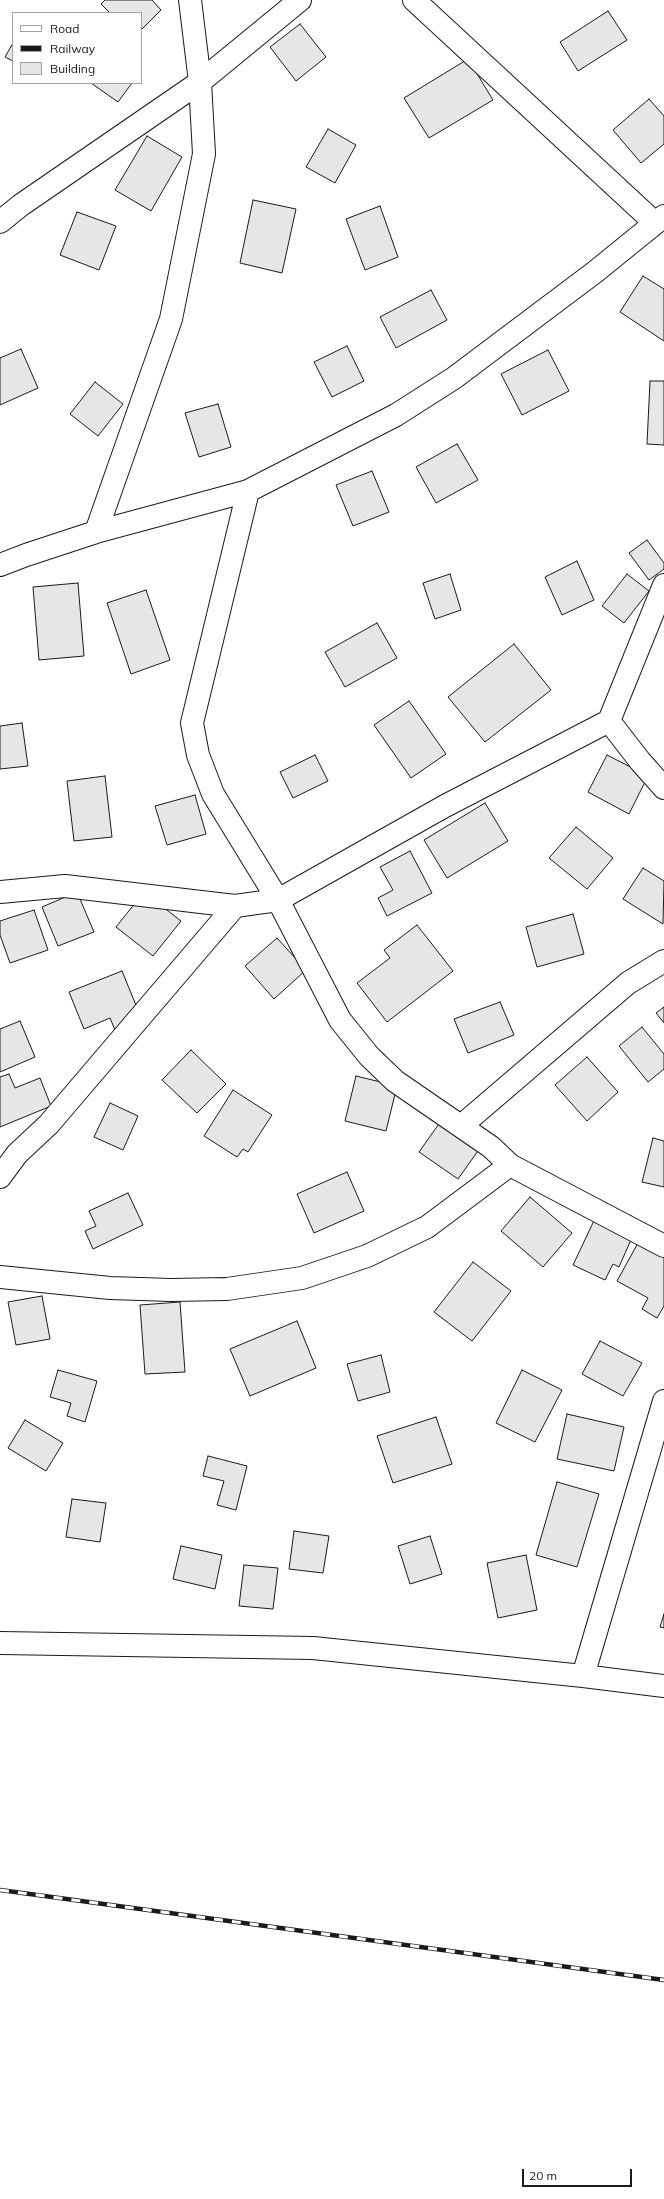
<!DOCTYPE html>
<style>
body{margin:0}
#map{position:relative;width:664px;height:2199px;overflow:hidden;background:#fff;font-family:Mulish,sans-serif}
canvas{display:block}
.legend{position:absolute;left:12px;top:12px;width:130px;height:72px;box-sizing:border-box;background:#fff;border:1px solid #a3a3a3;margin:0;padding:5px 7px;list-style:none;font-size:12px;color:#1a1a1a}
.legend li{display:flex;align-items:center;gap:8px;height:20px}
.legend b{width:20px;border:1px solid #a3a3a3}
.scale{position:absolute;left:522px;top:2169px;width:110px;height:18px;box-sizing:border-box;border:2px solid #1a1a1a;border-top:0;padding-left:5px;font-size:12px;line-height:14px;white-space:nowrap;color:#1a1a1a;-webkit-text-stroke:3px #fff;paint-order:stroke}
</style>
<div id="map">
<canvas width="664" height="2199"></canvas>
<ul class="legend">
<li><b style="height:5px;background:#fff"></b>Road</li>
<li><b style="height:5px;background:#1a1a1a"></b>Railway</li>
<li><b style="height:11px;background:#e6e6e6"></b>Building</li>
</ul>
<div class="scale">20 m</div>
</div>
<script>
const ctx = document.querySelector('canvas').getContext('2d');
ctx.lineJoin = 'round';
function fill(path, color) { ctx.fillStyle = color; ctx.fill(path, 'evenodd'); }
const toPath = rows => new Path2D(rows.map(r => 'M' + r).join(''));
function trace(path, color, width, dash) { ctx.strokeStyle = color; ctx.lineWidth = width; ctx.lineCap = dash ? 'butt' : 'round'; ctx.setLineDash(dash || []); ctx.stroke(path); }
const building = toPath([
 [105,0,152,0,161,10,141,30,141,13,110,13,101,4,105,0],
 [608,11,627,40,578,71,560,42,608,11],
 [300,24,326,57,296,81,270,47,300,24],
 [13,43,13,61,5,57,13,43],
 [468,59,493,100,429,138,404,98,468,59],
 [91,83,132,83,118,102,91,83],
 [649,99,664,116,664,144,641,163,613,130,649,99],
 [328,129,356,145,335,183,306,167,328,129],
 [147,136,182,157,151,211,115,190,147,136],
 [253,200,296,209,282,273,240,263,253,200],
 [380,206,398,257,365,270,346,219,380,206],
 [77,212,116,226,99,270,60,255,77,212],
 [643,276,664,289,664,341,620,312,643,276],
 [431,290,447,320,396,348,380,317,431,290],
 [347,346,364,381,332,397,314,362,347,346],
 [21,349,38,388,0,405,0,358,21,349],
 [548,350,569,391,522,415,501,374,548,350],
 [650,381,664,381,664,445,647,444,650,381],
 [95,382,123,404,98,436,70,414,95,382],
 [218,404,231,447,199,457,185,413,218,404],
 [457,444,478,480,436,503,416,467,457,444],
 [372,471,389,512,353,526,336,485,372,471],
 [647,540,664,563,664,569,649,580,629,553,647,540],
 [577,561,594,600,562,615,545,577,577,561],
 [450,574,461,610,435,619,423,583,450,574],
 [627,574,649,591,624,623,602,606,627,574],
 [78,583,84,656,39,660,33,587,78,583],
 [146,590,170,660,131,674,107,603,146,590],
 [377,623,397,658,345,687,325,652,377,623],
 [514,644,551,690,485,742,448,697,514,644],
 [409,701,446,754,411,778,374,725,409,701],
 [22,723,28,766,0,769,0,726,22,723],
 [315,755,328,781,293,798,280,772,315,755],
 [607,755,648,776,629,814,588,792,607,755],
 [105,776,112,837,74,841,67,781,105,776],
 [195,795,206,834,167,845,155,806,195,795],
 [485,803,508,841,447,878,424,840,485,803],
 [576,827,613,858,587,889,549,858,576,827],
 [410,851,432,893,387,916,378,898,393,890,380,867,410,851],
 [643,868,664,881,663,924,623,899,643,868],
 [77,892,94,932,58,946,42,907,77,892],
 [144,892,181,921,153,956,116,927,144,892],
 [34,910,48,950,10,963,0,935,0,921,34,910],
 [573,914,584,954,537,967,526,927,573,914],
 [417,925,453,971,387,1022,357,983,390,958,384,950,417,925],
 [277,938,306,970,274,999,245,966,277,938],
 [122,971,142,1020,115,1030,110,1018,84,1029,69,992,122,971],
 [500,1002,514,1035,468,1053,454,1019,500,1002],
 [664,1007,664,1023,656,1013,664,1007],
 [20,1021,35,1057,0,1072,0,1029,20,1021],
 [642,1027,664,1054,664,1069,648,1082,619,1046,642,1027],
 [191,1050,226,1084,197,1113,162,1080,191,1050],
 [587,1057,618,1092,587,1121,555,1085,587,1057],
 [9,1074,15,1088,40,1078,51,1106,0,1127,0,1077,9,1074],
 [356,1076,397,1086,386,1131,345,1121,356,1076],
 [233,1090,272,1115,248,1152,243,1149,237,1157,204,1136,233,1090],
 [110,1103,138,1116,123,1150,94,1137,110,1103],
 [441,1121,480,1148,458,1179,419,1152,441,1121],
 [653,1138,664,1141,664,1187,642,1182,653,1138],
 [347,1172,364,1211,314,1233,297,1194,347,1172],
 [128,1193,143,1225,93,1249,85,1231,96,1226,89,1211,128,1193],
 [530,1197,572,1233,543,1267,501,1231,530,1197],
 [600,1208,637,1226,619,1267,613,1264,605,1280,573,1265,600,1208],
 [643,1234,664,1246,664,1306,657,1318,642,1309,648,1298,617,1281,643,1234],
 [473,1262,511,1291,472,1341,434,1312,473,1262],
 [42,1296,50,1339,16,1345,8,1302,42,1296],
 [180,1302,185,1372,145,1374,140,1305,180,1302],
 [297,1321,316,1368,250,1396,230,1349,297,1321],
 [600,1341,642,1363,623,1396,582,1374,600,1341],
 [381,1355,390,1392,358,1401,347,1364,381,1355],
 [58,1370,97,1381,85,1422,67,1416,71,1403,50,1397,58,1370],
 [522,1370,562,1390,535,1442,496,1423,522,1370],
 [567,1414,624,1427,614,1471,557,1459,567,1414],
 [436,1417,452,1464,393,1483,377,1436,436,1417],
 [25,1420,63,1443,46,1471,8,1448,25,1420],
 [208,1456,247,1466,236,1510,217,1505,224,1481,203,1476,208,1456],
 [557,1482,599,1494,577,1567,536,1555,557,1482],
 [72,1499,106,1503,100,1542,66,1537,72,1499],
 [294,1531,329,1536,323,1573,289,1569,294,1531],
 [430,1536,442,1574,410,1584,398,1546,430,1536],
 [181,1546,222,1555,215,1589,173,1579,181,1546],
 [526,1555,537,1610,498,1618,487,1563,526,1555],
 [244,1565,278,1568,273,1609,239,1606,244,1565],
 [664,1614,664,1628,660,1627,664,1614]
]);
fill(building, '#e6e6e6');
trace(building, '#1a1a1a', 1);
const street = toPath([
 [414,0,655,223],
 [0,222,21,205,200,82,300,0],
 [96,532,171,319,204,154,200,82,190,0],
 [0,565,26,555,96,532,248,491,396,415,454,378,595,272,664,216],
 [664,585,609,721,445,806,278,900,340,1020,369,1056,395,1081,491,1147,510,1165,664,1246],
 [609,721,640,761,664,788],
 [0,892,65,886,235,906],
 [461,1126,628,983,664,961],
 [0,1177,17,1154,49,1124,235,906,278,900,213,794,198,755,192,723,248,491],
 [0,1277,110,1288,171,1290,227,1289,302,1278,367,1256,427,1227,510,1165],
 [0,1643,313,1648,583,1676,664,1686],
 [583,1676,664,1401]
]);
trace(street, '#1a1a1a', 24);
trace(street, '#fff', 22);
const rail = toPath([
 [0,1890,664,1980]
]);
trace(rail, '#1a1a1a', 4.5);
trace(rail, '#fff', 3, [9]);
</script>
